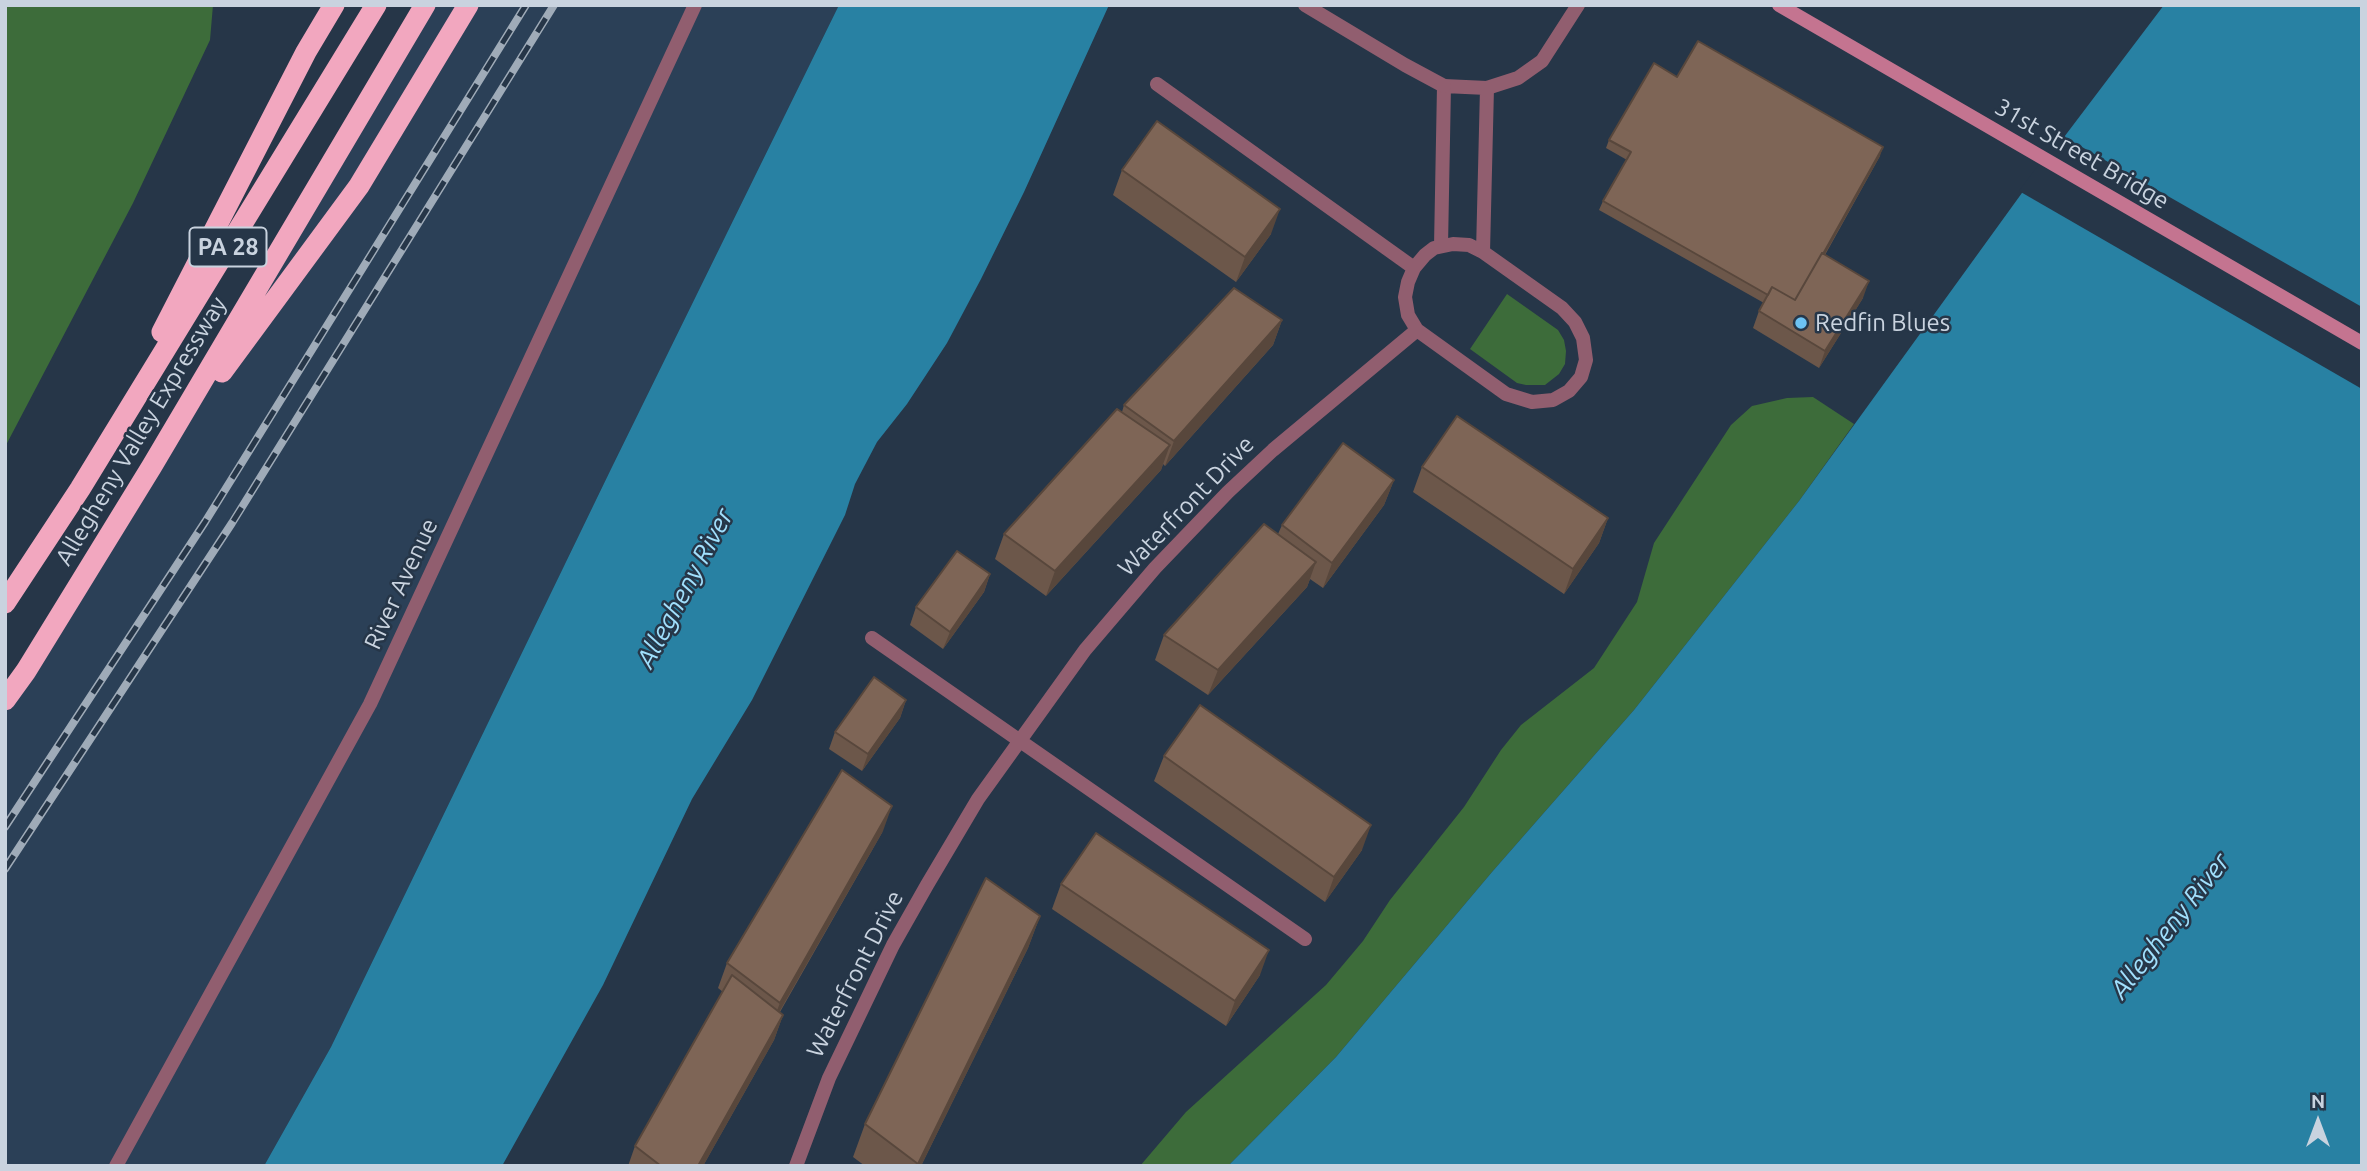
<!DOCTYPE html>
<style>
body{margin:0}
#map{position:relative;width:2367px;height:1171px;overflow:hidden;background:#263648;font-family:Ubuntu,sans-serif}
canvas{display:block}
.frame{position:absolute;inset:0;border:7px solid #c9d3df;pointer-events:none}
.north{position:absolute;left:2283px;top:1087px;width:70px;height:70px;-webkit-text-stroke:5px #263648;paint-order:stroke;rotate:0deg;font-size:19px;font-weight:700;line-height:28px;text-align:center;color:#c9d3df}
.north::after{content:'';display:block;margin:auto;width:24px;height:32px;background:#c9d3df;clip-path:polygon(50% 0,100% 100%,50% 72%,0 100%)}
</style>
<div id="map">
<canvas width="2367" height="1171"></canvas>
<div class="frame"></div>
<div class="north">N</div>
</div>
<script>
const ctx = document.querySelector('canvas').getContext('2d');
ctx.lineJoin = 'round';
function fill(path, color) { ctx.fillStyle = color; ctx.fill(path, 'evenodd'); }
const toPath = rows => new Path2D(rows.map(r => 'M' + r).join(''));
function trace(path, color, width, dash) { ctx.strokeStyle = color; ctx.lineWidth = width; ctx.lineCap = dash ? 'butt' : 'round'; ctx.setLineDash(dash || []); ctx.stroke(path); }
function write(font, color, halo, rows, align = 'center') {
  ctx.font = font + ' Ubuntu,sans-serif'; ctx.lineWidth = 5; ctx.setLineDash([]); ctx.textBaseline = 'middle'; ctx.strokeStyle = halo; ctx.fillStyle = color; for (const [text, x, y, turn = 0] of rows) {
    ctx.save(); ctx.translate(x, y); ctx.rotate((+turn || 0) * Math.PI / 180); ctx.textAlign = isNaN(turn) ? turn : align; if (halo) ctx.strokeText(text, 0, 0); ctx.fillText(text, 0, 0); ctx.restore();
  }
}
fill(toPath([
 [425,5,839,5,611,469,331,1047,264,1166,5,1166,5,700]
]), '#2b4057');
fill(toPath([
 [5,5,213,5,210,40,133,203,5,447],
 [1507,294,1558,330,1564,340,1566,351,1565,364,1559,374,1545,385,1526,385,1517,383,1470,349],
 [1813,397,1854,424,1799,501,1634,710,1492,872,1336,1057,1228,1166,1140,1166,1186,1112,1326,985,1363,941,1390,900,1464,807,1501,750,1521,725,1594,668,1637,602,1654,543,1731,425,1752,406,1787,398]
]), '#3d6c3a');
fill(toPath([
 [839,5,1109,5,1024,192,981,279,947,343,907,404,877,442,855,484,845,515,752,700,692,799,603,985,502,1166,264,1166,331,1047,611,469],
 [2164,5,2362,5,2362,1166,1228,1166,1336,1057,1492,872,1634,710,1799,501,2027,186]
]), '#2881a3');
fill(toPath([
 [2061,135,2362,307,2362,389,2019,191]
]), '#263648');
trace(toPath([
 [1157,84,1414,268],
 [1453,244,1469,245,1483,252,1562,308,1575,322,1583,338,1586,360,1581,377,1569,391,1553,400,1532,402,1506,394,1417,330,1408,315,1405,297,1408,282,1414,268,1425,255,1434,248,1453,244],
 [1441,246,1444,86,1487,88,1518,78,1542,61,1578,5],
 [1483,252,1487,88],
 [872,638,1305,939],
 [796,1166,829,1078,893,945,927,885,978,799,1085,650,1155,568,1228,492,1273,450,1417,330]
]), '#915e6f', 14);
trace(toPath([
 [1305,5,1405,65,1444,86],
 [116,1166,370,704,695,5]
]), '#915e6f', 14);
trace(toPath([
 [1779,5,2362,343]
]), '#c47490', 14);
trace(toPath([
 [162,332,306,52,334,5],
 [222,372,359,186,468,5],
 [5,603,80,489,376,5],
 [5,700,26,671,152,466,425,5]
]), '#f2a7bf', 21);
const rail = toPath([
 [5,827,205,522,526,5],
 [5,869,232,523,554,5]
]);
trace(rail, '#9fabb8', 8);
trace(rail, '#263648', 5, [16]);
fill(toPath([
 [1677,77,1880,156,1825,255,1863,298,1819,368,1753,328,1759,311,1764,303,1599,210,1603,201,1627,160,1606,148,1609,140],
 [1122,170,1271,234,1236,282,1113,195],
 [1282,320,1273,345,1165,466,1163,464,1161,470,1046,596,995,559,1004,534,1122,412,1124,405],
 [1422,467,1608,518,1599,543,1564,594,1413,492],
 [1394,480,1384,505,1323,588,1310,579,1307,587,1208,695,1155,660,1164,635,1278,534,1282,525],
 [990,574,984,592,943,649,910,625,916,607],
 [906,700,900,718,862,771,829,749,835,732],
 [1164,756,1362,850,1325,902,1154,781],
 [883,831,780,1012,783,1015,774,1040,703,1166,628,1166,635,1146,723,992,718,988,727,963],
 [1061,884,1260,975,1226,1026,1052,909],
 [1040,916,1028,948,921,1166,865,1166,853,1157,865,1124]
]), '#6c574a');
fill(toPath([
 [1883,147,1880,156,1789,318,1792,309],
 [1280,209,1271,234,1236,282,1245,257],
 [1869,281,1863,298,1819,368,1825,351],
 [1282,320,1273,345,1165,466,1174,441],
 [1170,445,1161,470,1046,596,1055,571],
 [1394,480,1384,505,1323,588,1332,563],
 [1608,518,1599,543,1564,594,1573,569],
 [1316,562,1307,587,1208,695,1218,670],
 [990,574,984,592,943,649,950,632],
 [906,700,900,718,862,771,868,754],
 [892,806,883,831,770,1028,780,1003],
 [1371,825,1362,850,1325,902,1334,877],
 [1040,916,1028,948,921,1166,917,1166],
 [1269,950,1260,975,1226,1026,1235,1001],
 [783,1015,774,1040,703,1166,698,1166]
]), '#58473c');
const building = toPath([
 [1698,41,1883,147,1823,254,1822,253,1795,300,1772,287,1768,295,1603,201,1631,152,1609,140,1654,63,1677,77,1698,41],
 [1157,121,1280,209,1245,257,1122,170,1157,121],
 [1822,253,1869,281,1825,351,1759,311,1772,287,1795,300,1822,253],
 [1234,288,1282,320,1174,441,1124,405,1234,288],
 [1117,409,1170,445,1055,571,1004,534,1117,409],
 [1457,416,1608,518,1573,569,1422,467,1457,416],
 [1343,443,1394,480,1332,563,1282,525,1343,443],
 [1264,524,1316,562,1218,670,1164,635,1264,524],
 [957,551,990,574,950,632,916,607,957,551],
 [874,677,906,700,868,754,835,732,874,677],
 [1200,705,1371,825,1334,877,1164,756,1200,705],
 [842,770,892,806,780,1003,727,963,842,770],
 [1096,833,1269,950,1235,1001,1061,884,1096,833],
 [986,878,1040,916,918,1164,865,1124,986,878],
 [732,975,783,1015,698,1166,661,1166,635,1146,732,975]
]);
fill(building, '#7e6556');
trace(building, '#58473c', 2);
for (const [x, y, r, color] of [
 [1801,323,7,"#6dc2f3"]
]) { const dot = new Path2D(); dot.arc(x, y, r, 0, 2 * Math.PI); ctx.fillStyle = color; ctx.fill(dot); trace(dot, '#263648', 2.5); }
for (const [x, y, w] of [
 [228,247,77]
]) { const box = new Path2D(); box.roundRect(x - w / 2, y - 19.5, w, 39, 5); ctx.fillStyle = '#263648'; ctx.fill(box); trace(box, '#c9d3df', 2); }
write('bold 23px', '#c9d3df', null, [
 ["PA 28",228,247]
]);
write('24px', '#c9d3df', '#263648', [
 ["31st Street Bridge",2082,154,30],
 ["Allegheny Valley Expressway",141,431,-59],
 ["Waterfront Drive",1186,506,-46],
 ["River Avenue",401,584,-65],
 ["Waterfront Drive",855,974,-63]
]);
write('24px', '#c9d3df', '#263648', [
 ["Redfin Blues",1815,323]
], 'left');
write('italic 26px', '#a1e0fd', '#263648', [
 ["Allegheny River",685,588,-62],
 ["Allegheny River",2170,926,-52]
]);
</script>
